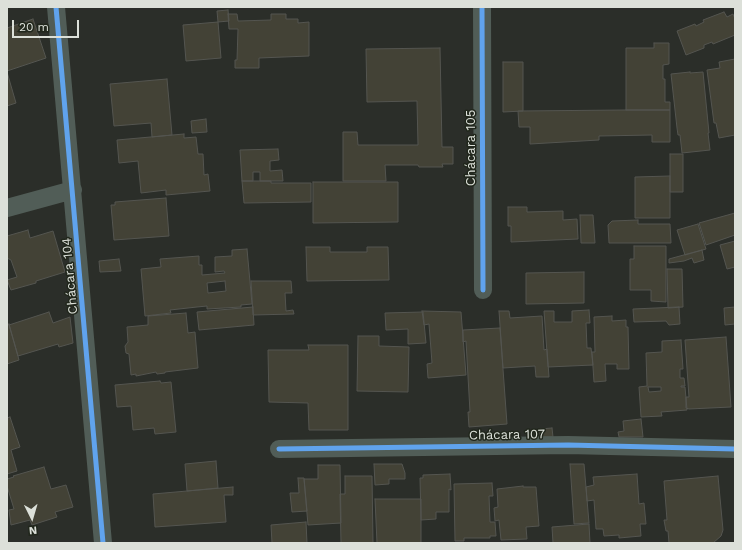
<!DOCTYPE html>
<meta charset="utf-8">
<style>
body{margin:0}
#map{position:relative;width:742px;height:550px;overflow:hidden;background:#2b2e29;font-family:"Work Sans",sans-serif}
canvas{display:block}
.frame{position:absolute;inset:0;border:8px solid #dce0d9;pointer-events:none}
.north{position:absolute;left:12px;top:498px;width:40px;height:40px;-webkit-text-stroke:3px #21271c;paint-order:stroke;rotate:175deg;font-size:11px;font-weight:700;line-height:16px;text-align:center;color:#dce0d9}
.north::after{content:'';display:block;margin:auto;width:14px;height:18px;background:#dce0d9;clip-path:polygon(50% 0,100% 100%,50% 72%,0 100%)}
.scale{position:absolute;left:12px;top:20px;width:67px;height:18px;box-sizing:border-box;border:2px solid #dce0d9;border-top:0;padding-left:5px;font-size:12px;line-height:14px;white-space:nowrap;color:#dce0d9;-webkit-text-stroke:3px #21271c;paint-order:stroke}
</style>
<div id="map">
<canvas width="742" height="550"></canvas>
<div class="frame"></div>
<div class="north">N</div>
<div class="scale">20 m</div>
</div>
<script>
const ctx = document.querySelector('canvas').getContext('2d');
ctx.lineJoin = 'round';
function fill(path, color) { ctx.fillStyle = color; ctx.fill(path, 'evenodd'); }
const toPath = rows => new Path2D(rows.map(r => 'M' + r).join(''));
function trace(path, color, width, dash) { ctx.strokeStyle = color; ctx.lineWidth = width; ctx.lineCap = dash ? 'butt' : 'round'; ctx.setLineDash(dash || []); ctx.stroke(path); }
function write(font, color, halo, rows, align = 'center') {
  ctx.font = font + ' "Work Sans",sans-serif'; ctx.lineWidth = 3; ctx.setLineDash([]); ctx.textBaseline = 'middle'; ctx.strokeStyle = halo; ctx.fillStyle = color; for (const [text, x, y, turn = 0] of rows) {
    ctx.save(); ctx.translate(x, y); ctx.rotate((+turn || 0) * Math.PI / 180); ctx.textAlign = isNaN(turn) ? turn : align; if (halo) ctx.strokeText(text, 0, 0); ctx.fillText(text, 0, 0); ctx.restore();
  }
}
const building = toPath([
 [228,10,229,21,218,22,221,58,186,61,183,25,218,22,217,11,228,10],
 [724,12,727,17,733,14,735,19,735,35,713,44,712,42,704,45,704,48,686,55,677,31,695,24,696,26,704,22,703,20,724,12],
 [228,14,237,14,238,21,271,20,271,14,286,14,286,19,298,19,298,23,309,22,309,56,259,58,259,68,235,68,235,60,237,60,238,29,229,29,228,14],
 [33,19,46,58,7,71,7,28,33,19],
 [654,43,669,43,669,64,663,65,663,79,665,79,665,102,670,102,670,110,626,110,626,48,654,48,654,43],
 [440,48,442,147,453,147,453,164,442,164,443,167,419,167,418,165,385,165,386,181,343,181,343,132,357,132,358,145,418,145,417,101,367,102,366,49,440,48],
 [735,59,735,135,719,138,716,123,714,123,707,70,720,68,719,62,735,59],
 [503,62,523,62,523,111,503,112,503,62],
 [7,72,16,103,7,106,7,72],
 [690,72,690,73,703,72,709,133,708,133,710,150,682,153,680,135,678,135,677,128,671,74,690,72],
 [167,79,172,135,152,137,151,123,114,126,110,84,167,79],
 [626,110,670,110,670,142,652,142,652,135,599,136,599,140,530,144,530,127,519,127,518,111,626,110],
 [206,119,207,132,192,133,191,121,206,119],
 [184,134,184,138,196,137,198,154,203,154,204,175,208,174,210,191,166,195,166,190,141,193,138,161,119,163,117,140,184,134],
 [278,149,279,160,270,161,270,171,282,170,283,181,260,181,260,172,253,172,253,181,242,181,240,150,278,149],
 [670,154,683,154,683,192,670,192,670,154],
 [670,176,670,218,635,218,635,177,670,176],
 [242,181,271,181,271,183,311,183,311,202,244,203,242,181],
 [313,182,398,182,398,222,313,223,313,182],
 [166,198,169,236,114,240,111,205,115,205,115,202,166,198],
 [508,207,527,207,527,212,563,211,563,220,577,219,578,239,511,242,511,226,508,226,508,207],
 [735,213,735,235,706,245,699,223,735,213],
 [580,215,593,215,595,243,581,243,580,215],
 [638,220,638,224,670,224,671,243,609,243,608,225,612,221,638,220],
 [698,224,706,249,685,255,677,230,698,224],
 [28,230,30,238,53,231,65,272,36,281,36,283,11,290,7,280,17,277,11,260,7,258,7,236,28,230],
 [735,241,735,267,727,269,720,245,735,241],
 [634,246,666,246,666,302,651,301,651,290,630,290,630,259,634,259,634,246],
 [306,247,330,247,330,252,367,252,367,247,388,247,389,280,307,281,306,247],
 [247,249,252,304,241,305,241,307,207,309,207,306,197,307,170,310,171,313,145,316,141,269,161,267,160,259,199,256,199,265,202,265,202,275,225,273,224,271,215,272,215,257,232,256,232,250,247,249],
 [225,281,226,291,208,293,207,283,225,281],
 [702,250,704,260,694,263,692,258,684,261,669,263,669,259,702,250],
 [119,259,121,271,100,272,99,261,119,259],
 [667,269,682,269,683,307,668,308,667,269],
 [584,272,584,303,526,304,526,273,584,272],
 [251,281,291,281,292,293,285,293,286,311,293,310,294,314,253,315,251,281],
 [253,307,254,325,199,330,197,312,253,307],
 [679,307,680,324,669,325,666,321,634,322,633,309,679,307],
 [735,307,735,324,725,325,724,308,735,307],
 [589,310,590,323,586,323,587,348,591,348,593,365,548,367,544,311,554,311,554,322,572,322,572,311,589,310],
 [422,311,461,312,466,375,428,378,427,364,432,363,429,324,424,325,422,311],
 [499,311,509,311,510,318,542,316,544,350,547,349,549,377,536,377,535,366,503,368,499,311],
 [49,312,53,323,70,317,73,343,59,347,58,344,18,356,9,325,49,312],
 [423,312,426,343,408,344,408,329,386,330,385,313,423,312],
 [186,313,188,333,195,332,198,368,165,372,165,373,157,374,156,372,136,376,136,374,131,375,129,354,126,353,125,346,128,342,127,327,148,325,148,316,186,313],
 [612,316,612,321,626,320,626,327,628,327,629,369,617,369,617,364,605,364,606,381,594,382,592,352,595,352,594,317,612,316],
 [9,324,19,360,7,364,7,325,9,324],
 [500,328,507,424,469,427,468,412,470,412,466,341,463,342,463,330,500,328],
 [358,336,379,336,379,346,409,347,408,392,357,391,358,336],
 [726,337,731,407,689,409,686,408,686,397,689,397,685,340,726,337],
 [681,340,683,369,680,369,680,378,684,378,685,386,681,386,681,387,685,387,687,410,661,412,662,416,641,417,639,387,647,386,646,353,662,352,662,341,681,340],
 [648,387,661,387,661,391,649,392,648,387],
 [308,345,348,345,348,430,309,430,308,403,269,402,268,350,309,350,308,345],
 [160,381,161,383,171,382,176,432,155,434,154,428,133,430,131,406,117,407,115,385,160,381],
 [10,417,20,447,11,450,17,471,7,474,7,418,10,417],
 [641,419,643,437,619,437,618,432,624,431,623,421,641,419],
 [552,428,553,437,540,437,540,429,552,428],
 [216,461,218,488,187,491,185,464,216,461],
 [374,464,402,464,405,473,405,479,389,479,389,484,375,485,374,464],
 [570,464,584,464,589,523,574,524,570,464],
 [318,465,340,465,341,523,308,525,304,479,318,479,318,465],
 [44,467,51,489,66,485,73,507,55,512,57,517,32,525,30,520,11,525,9,510,14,509,7,486,7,479,14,477,13,476,44,467],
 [450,474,451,490,449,489,449,512,436,512,436,519,421,520,420,478,423,478,423,475,450,474],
 [637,474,639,504,644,503,646,524,640,524,641,536,619,538,619,535,604,536,603,529,596,529,594,500,587,501,586,487,594,485,593,477,637,474],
 [345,476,372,476,373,543,341,543,340,494,345,494,345,476],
 [718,476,723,530,721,536,713,543,669,543,668,531,666,531,664,520,667,520,664,481,718,476],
 [298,478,304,478,307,511,292,512,290,493,299,493,298,478],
 [492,483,493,496,489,496,490,522,495,522,496,536,490,536,490,538,464,538,464,541,455,541,454,484,492,483],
 [523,486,523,487,536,487,539,526,526,527,527,539,501,540,499,520,495,521,494,508,498,507,497,489,523,486],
 [233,487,233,495,224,495,226,522,155,527,153,494,233,487],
 [375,499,421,499,421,543,377,543,375,499],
 [306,522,307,543,272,543,271,525,306,522],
 [589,524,590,543,553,543,552,527,589,524]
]);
fill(building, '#434236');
trace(building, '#545550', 1);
trace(toPath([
 [56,7,103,543],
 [482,7,483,290],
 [7,208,73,190],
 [279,449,568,445,735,449]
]), '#515d57', 18);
trace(toPath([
 [56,7,103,543],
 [482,7,483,290],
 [279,449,568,445,735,449]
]), '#60a3ed', 5);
write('13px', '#dce0d9', '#21271c', [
 ["Chácara 105",471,148,-90],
 ["Chácara 104",70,276,-95],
 ["Chácara 107",507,435,-1]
]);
</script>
